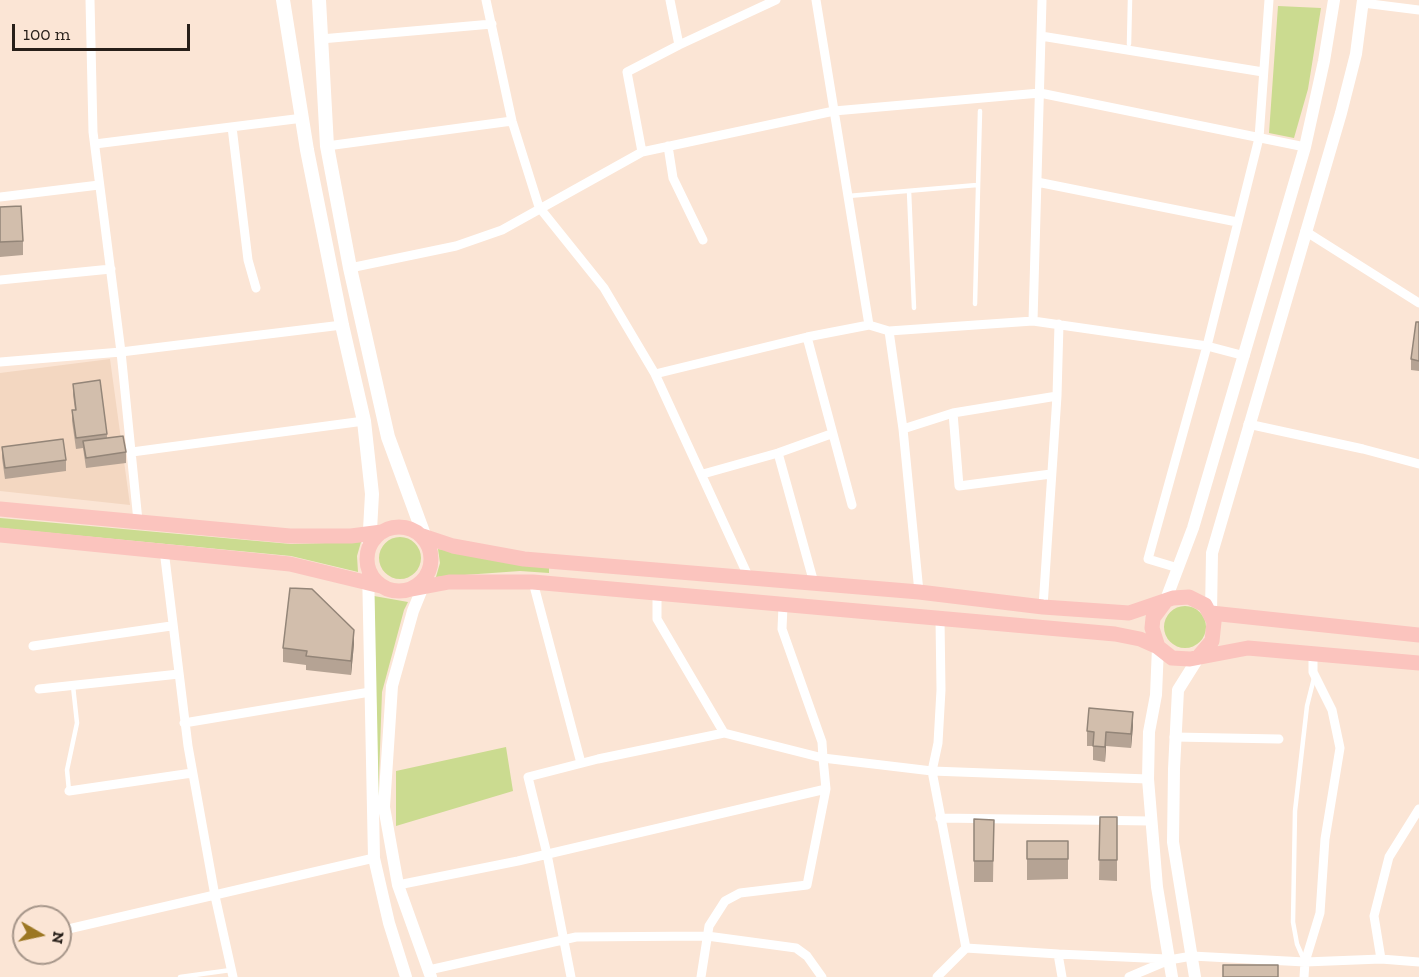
<!DOCTYPE html>
<style>
body{margin:0}
#map{position:relative;width:1419px;height:977px;overflow:hidden;background:#fbe5d5;font-family:"Zilla Slab",serif}
canvas{display:block}
.north{position:absolute;left:12px;top:905px;width:60px;height:60px;box-sizing:border-box;background:#fbe5d5;border:2px solid #a6968a;border-radius:50%;rotate:99deg;font-size:16px;font-weight:700;line-height:24px;text-align:center;color:#271f19}
.north::after{content:'';display:block;margin:auto;width:21px;height:27px;background:#9c7723;clip-path:polygon(50% 0,100% 100%,50% 72%,0 100%)}
.scale{position:absolute;left:12px;top:24px;width:178px;height:27px;box-sizing:border-box;border:3px solid #271f19;border-top:0;padding-left:8px;font-size:18px;line-height:21px;white-space:nowrap;color:#271f19;-webkit-text-stroke:4px #fbe5d5;paint-order:stroke}
</style>
<div id="map">
<canvas width="1419" height="977"></canvas>
<div class="north">N</div>
<div class="scale">100 m</div>
</div>
<script>
const ctx = document.querySelector('canvas').getContext('2d');
ctx.lineJoin = 'round';
function fill(path, color) { ctx.fillStyle = color; ctx.fill(path, 'evenodd'); }
const toPath = rows => new Path2D(rows.map(r => 'M' + r).join(''));
function trace(path, color, width, dash) { ctx.strokeStyle = color; ctx.lineWidth = width; ctx.lineCap = dash ? 'butt' : 'round'; ctx.setLineDash(dash || []); ctx.stroke(path); }
fill(toPath([
 [110,359,130,505,0,491,0,373]
]), '#f3d7c1');
fill(toPath([
 [1278,6,1321,8,1308,89,1294,138,1269,133],
 [0,518,291,544,361,542,357,556,358,572,291,556,0,528],
 '379 558a21 21 0 1 1 42 0a21 21 0 1 1-42 0Z',
 [438,549,549,567,549,573,520,571,436,577,440,563],
 [374,596,408,602,404,610,382,692,378,805],
 '1164 627a21 21 0 1 1 42 0a21 21 0 1 1-42 0Z',
 [506,747,513,791,396,826,396,771]
]), '#cbdb90');
trace(toPath([
 [1129,44,1130,0],
 [909,191,914,308],
 [848,196,977,185],
 [975,304,980,111],
 [69,791,67,770,77,723,73,686],
 [1304,960,1297,944,1293,922,1295,811,1307,706,1314,678],
 [180,977,231,970]
]), '#fff', 4.5);
trace(toPath([
 [90,0,93,132,121,352,138,521],
 [486,0,512,121,539,207,604,288,655,374,749,578],
 [670,0,679,45],
 [816,0,869,325],
 [1363,3,1419,10],
 [1041,36,1263,72],
 [321,39,492,24],
 [232,127,248,260,256,288],
 [95,144,303,118],
 [327,146,512,121],
 [668,146,673,178,703,240],
 [642,152,627,72,679,45,776,0],
 [1037,182,1237,222],
 [0,197,99,185],
 [1305,231,1419,303],
 [350,268,456,246,502,230,642,152,834,111,1040,93,1305,147],
 [0,280,111,269],
 [1033,321,1042,0],
 [889,331,903,429,919,592],
 [807,337,852,505],
 [0,362,121,352,342,325],
 [655,374,807,337,869,325,889,331,1033,321,1207,346,1245,356],
 [953,413,959,486,1051,474],
 [1248,424,1363,449,1419,464],
 [903,429,953,413,1057,396],
 [132,452,364,421],
 [778,453,814,583],
 [703,474,778,453,831,434],
 [164,550,188,746,215,896,233,977],
 [1178,568,1148,559,1207,346,1259,138,1269,0],
 [533,582,581,763],
 [1043,607,1057,396,1059,324],
 [940,619,941,690,938,743,932,771,966,948,1058,954,1062,977],
 [33,646,171,626],
 [39,689,179,674],
 [184,723,370,692],
 [724,733,823,758,932,771,1148,779],
 [1174,737,1279,739],
 [69,791,192,773],
 [940,818,1150,821],
 [398,885,518,861,826,789],
 [64,930,374,858],
 [1058,954,1167,959],
 [1381,959,1419,962],
 [429,970,576,937,707,936,796,948,807,956,822,977],
 [571,977,547,854,528,777,598,759,724,733,657,619,657,595],
 [701,977,709,926,725,901,740,893,807,885,826,789,823,758,822,742,782,629,783,606],
 [937,977,966,948],
 [1129,977,1169,960,1192,956,1305,962,1381,959,1374,916,1389,857,1419,809],
 [1304,977,1305,962,1320,913,1325,839,1340,748,1332,710,1313,672,1313,652]
]), '#fff', 9);
trace(toPath([
 [368,568,374,858,389,923,406,977],
 [428,574,413,611,392,686,384,807,398,885,431,977],
 [1165,602,1193,528,1305,147,1324,61,1334,0],
 [1211,613,1212,553,1341,113,1356,54,1363,0],
 [1158,647,1156,695,1149,732,1148,779,1157,887,1172,977],
 [1195,977,1173,842,1174,769,1178,690,1200,655]
]), '#fff', 12);
trace(toPath([
 [283,0,307,150,342,325,364,421,372,494,369,548],
 [319,0,327,146,350,268,388,437,427,543]
]), '#fff', 14);
trace(toPath([
 [0,509,290,536,351,536,382,532],
 '367 559a32 32 0 1 1 64 0a32 32 0 1 1-64 0Z',
 [0,535,290,564,381,586],
 [420,535,453,546,524,559,919,592,1043,607,1129,613,1173,598,1189,597,1205,605,1214,622,1212,641,1200,655],
 [412,589,449,582,533,582,1115,634,1140,639,1158,647],
 [1165,602,1153,618,1152,628,1158,647,1172,658,1190,659,1248,648,1419,663],
 [1211,613,1419,635]
]), '#fbc4be', 15);
fill(toPath([
 [0,207,23,241,23,255,0,257],
 [1419,322,1419,371,1411,370,1411,359],
 [73,384,107,434,107,438,126,452,126,463,86,468,83,448,76,449,72,421,72,410,75,410,73,395],
 [2,447,66,460,66,471,5,479,2,458],
 [354,644,351,675,306,670,306,665,283,662,283,648],
 [1133,726,1131,748,1106,746,1105,762,1093,760,1093,746,1087,746,1087,731],
 [1100,817,1117,817,1117,881,1099,880],
 [974,819,994,820,993,882,974,882],
 [1027,841,1068,841,1068,879,1027,880]
]), '#b5a394');
fill(toPath([
 [354,630,354,644,351,675,351,661],
 [1133,712,1133,726,1131,748,1131,734],
 [1106,732,1106,746,1105,762,1105,747]
]), '#938578');
const building = toPath([
 [21,206,23,241,0,242,0,207,21,206],
 [1416,322,1419,322,1419,361,1411,359,1416,322],
 [100,380,107,434,76,438,72,410,76,410,73,384,100,380],
 [123,436,126,452,86,458,83,441,123,436],
 [63,439,66,460,5,468,2,447,63,439],
 [290,588,312,589,354,630,351,661,306,656,307,651,283,648,290,588],
 [1089,708,1133,712,1131,734,1106,732,1105,747,1093,746,1094,732,1087,731,1089,708],
 [1100,817,1117,817,1117,860,1099,860,1100,817],
 [974,819,994,820,993,861,974,861,974,819],
 [1027,841,1068,841,1068,859,1027,859,1027,841],
 [1223,965,1278,965,1278,977,1223,977,1223,965]
]);
fill(building, '#d2beac');
trace(building, '#938578', 1.5);
</script>
